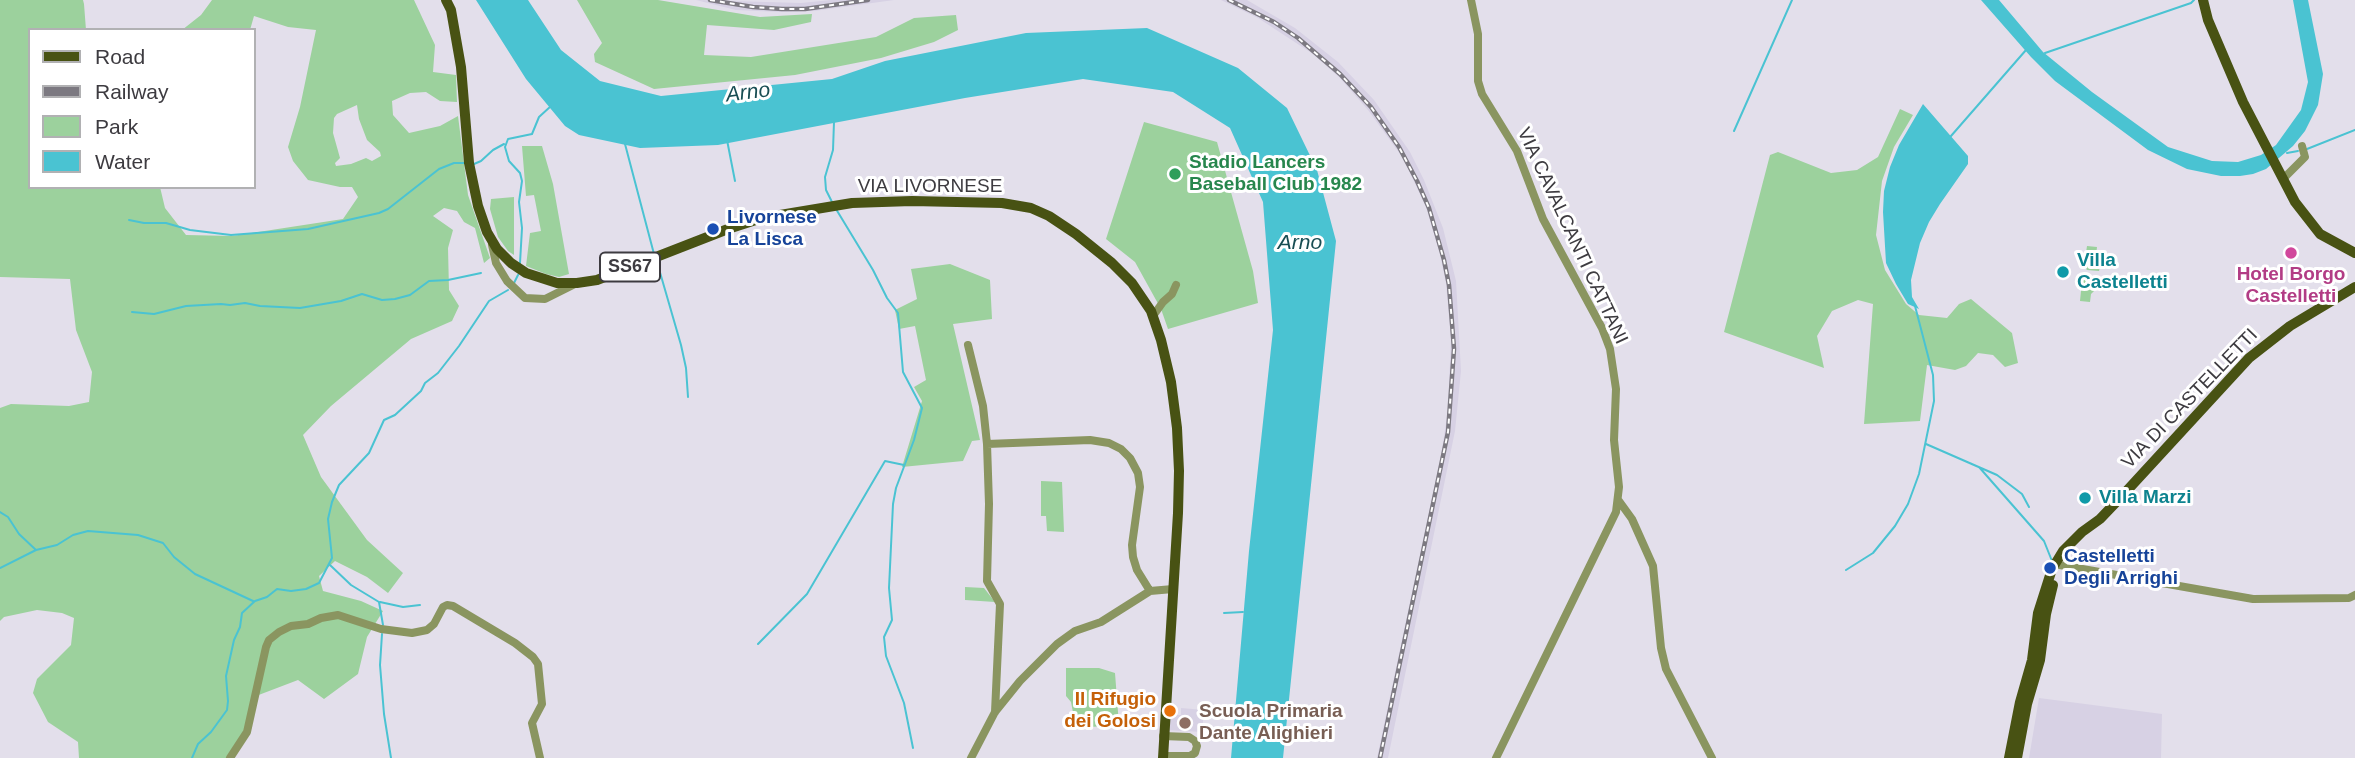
<!DOCTYPE html>
<style>
body{margin:0}
#map{position:relative;width:2355px;height:758px;overflow:hidden;background:#e3dfeb;font-family:Arial,sans-serif}
canvas{display:block}
.legend{position:absolute;left:28px;top:28px;width:228px;height:161px;box-sizing:border-box;background:#fff;border:2px solid #b1b1b3;margin:0;padding:9px 12px;list-style:none;font-size:21px;color:#3d3b40}
.legend li{display:flex;align-items:center;gap:14px;height:35px}
.legend b{width:35px;border:2px solid #b1b1b3}
</style>
<div id="map">
<canvas width="2355" height="758"></canvas>
<ul class="legend">
<li><b style="height:9px;background:#485213"></b>Road</li>
<li><b style="height:9px;background:#7c7981"></b>Railway</li>
<li><b style="height:19px;background:#9cd19d"></b>Park</li>
<li><b style="height:19px;background:#4ac3d2"></b>Water</li>
</ul>
</div>
<script>
const ctx = document.querySelector('canvas').getContext('2d');
ctx.lineJoin = 'round';
function fill(path, color) { ctx.fillStyle = color; ctx.fill(path, 'evenodd'); }
const toPath = rows => new Path2D(rows.map(r => 'M' + r).join(''));
function trace(path, color, width, dash) { ctx.strokeStyle = color; ctx.lineWidth = width; ctx.lineCap = dash ? 'butt' : 'round'; ctx.setLineDash(dash || []); ctx.stroke(path); }
function write(font, color, halo, rows, align = 'center') {
  ctx.font = font + ' Arial,sans-serif'; ctx.lineWidth = 6; ctx.setLineDash([]); ctx.textBaseline = 'middle'; ctx.strokeStyle = halo; ctx.fillStyle = color; for (const [text, x, y, turn = 0] of rows) {
    ctx.save(); ctx.translate(x, y); ctx.rotate((+turn || 0) * Math.PI / 180); ctx.textAlign = isNaN(turn) ? turn : align; if (halo) ctx.strokeText(text, 0, 0); ctx.fillText(text, 0, 0); ctx.restore();
  }
}
fill(toPath([
 [696,0,801,3,831,0,894,0,814,11,780,12,736,10],
 [1221,0,1247,0,1295,28,1338,62,1374,100,1410,152,1424,180,1443,228,1456,281,1461,371,1455,431,1388,758,1377,758,1441,456,1448,410,1451,338,1446,283,1440,254,1426,207,1403,158,1368,110,1340,78,1313,54,1258,18],
 [2039,698,2162,714,2161,758,2029,758],
 [1181,708,1204,710,1202,732,1167,730,1168,715,1181,715]
]), '#d7d1e4');
fill(toPath([
 [0,0,83,0,84,4,86,30,30,30,30,187,160,187,165,208,186,235,232,236,343,219,358,197,352,187,340,187,308,180,293,161,288,147,300,107,316,30,288,27,254,16,250,30,182,30,201,15,212,0,414,0,435,45,433,72,456,75,457,102,440,101,426,92,410,93,392,101,393,115,409,133,440,126,458,116,468,195,490,258,484,263,475,228,464,222,457,211,444,208,433,216,453,230,448,248,449,290,459,306,452,321,411,339,331,406,303,435,321,477,367,540,403,573,388,593,367,577,335,561,319,576,323,591,361,601,383,611,367,637,358,674,324,699,298,680,256,696,252,716,230,758,79,758,78,742,48,722,33,693,37,679,71,645,74,618,62,613,37,610,4,617,0,621,0,408,11,404,69,406,89,402,92,372,76,330,70,279,0,277],
 [357,105,359,119,367,140,380,152,381,156,372,161,366,158,351,164,336,166,335,163,340,158,333,133,334,118,337,114],
 [577,0,658,0,760,17,812,14,811,22,774,30,707,25,704,55,751,57,876,37,914,18,956,15,958,30,934,42,881,58,795,75,654,89,595,62,594,54,602,43],
 [1900,109,1913,115,1894,147,1882,181,1876,235,1885,270,1906,304,1919,315,1947,318,1959,304,1971,299,2012,333,2018,363,2005,367,1993,355,1978,353,1966,366,1955,370,1927,365,1920,421,1864,424,1873,304,1858,300,1832,311,1817,336,1824,368,1724,332,1770,155,1778,152,1831,173,1857,170,1878,157],
 [1144,122,1217,142,1253,271,1258,303,1168,329,1161,309,1135,262,1106,239],
 [522,146,542,146,553,184,569,274,559,277,546,274,526,266,530,233,541,231,534,195,526,196],
 [514,197,514,255,508,251,498,237,490,209,491,199],
 [2087,246,2097,247,2096,256,2101,263,2099,271,2087,270,2084,266],
 [950,264,990,280,992,319,953,324,980,440,972,441,963,461,902,467,922,401,914,387,926,380,915,326,899,329,895,310,917,299,911,269],
 [2085,278,2098,280,2097,288,2091,294,2090,302,2080,301,2082,281],
 [1041,481,1062,482,1064,532,1047,531,1046,516,1041,516],
 [965,587,984,588,995,602,965,600],
 [1066,668,1099,668,1115,673,1119,725,1076,728,1071,702,1066,696]
]), '#9cd19d');
fill(toPath([
 [476,0,528,0,561,50,600,81,661,96,832,79,885,61,1026,33,1147,28,1238,68,1287,108,1317,170,1336,241,1283,758,1231,758,1249,551,1273,330,1263,202,1230,128,1173,92,1083,79,965,98,718,145,640,148,579,135,565,126,526,79],
 [1981,0,1999,0,2043,52,2092,92,2168,147,2212,161,2238,162,2261,155,2276,145,2301,110,2308,82,2293,0,2308,0,2323,74,2318,105,2305,131,2293,146,2266,169,2253,174,2240,176,2221,176,2187,169,2148,150,2055,81,2031,57],
 [1923,104,1968,156,1968,164,1940,204,1929,222,1920,243,1911,280,1912,297,1919,309,1908,304,1896,284,1886,263,1883,212,1884,191,1890,167,1899,145]
]), '#4ac3d2');
trace(toPath([
 [2045,53,2191,3,2194,0],
 [1734,131,1792,0],
 [1951,136,2026,50],
 [727,140,735,181],
 [625,144,654,254],
 [2307,149,2355,130],
 [2287,153,2298,151],
 [474,164,481,161,493,150,504,144],
 [832,202,826,190,825,177,833,150,834,122],
 [836,209,873,270,887,298,898,313,903,372,922,408,914,440,896,488,893,504,889,588,892,620,884,637,886,656,904,703,913,748],
 [129,220,144,223,166,223,190,230,231,235,308,229,379,213,388,209,439,169,454,163,465,163],
 [657,262,681,345,686,368,688,397],
 [520,263,522,228,519,202,522,181,520,173,509,161,505,147,508,139,532,134,539,117,551,106],
 [514,283,518,275],
 [132,312,154,314,186,306,221,304,230,305,245,303,260,306,300,308,341,301,362,294,382,300,395,299,410,295,429,281,448,280,481,273],
 [1926,444,1997,475,2022,494,2029,507],
 [1979,467,2044,541,2052,561],
 [0,512,8,517,19,534,36,550],
 [330,565,351,585,379,602,383,625],
 [0,568,36,550,57,545,73,535,88,531,138,535,163,543,174,557,195,574,253,601],
 [1846,570,1873,553,1895,526,1908,504,1919,474,1934,401,1933,375,1915,306],
 [380,602,403,607,420,605],
 [1224,613,1243,612],
 [382,634,380,665,384,714,391,758],
 [758,644,807,594,885,461,904,465],
 [192,758,198,744,211,732,227,710,228,701,226,676,234,640,240,627,242,613,255,601,267,597,277,589,291,591,306,589,319,583,332,558,328,519,332,502,339,485,369,453,384,420,395,415,421,391,425,383,438,373,459,346,489,301,508,290]
]), '#4ac3d2', 2);
trace(toPath([
 [1471,0,1478,34,1478,81,1482,94,1517,151,1543,219,1602,328,1610,349,1616,389,1614,440,1619,487,1616,512,1496,758],
 [2283,179,2305,157,2302,146],
 [492,245,496,263,507,281,525,298,545,299,577,283],
 [1153,316,1163,302,1172,294,1176,285],
 [968,345,983,406,987,444,989,504,987,581,1000,604,995,712],
 [987,444,1090,440,1109,443,1121,449,1130,458,1138,473,1140,487,1132,545,1133,557,1137,570,1150,591],
 [1619,501,1632,519,1653,566,1661,648,1666,669,1712,758],
 [2054,564,2253,599,2349,598,2355,595],
 [1163,756,1190,756,1195,753,1197,746,1195,741,1189,737,1163,736],
 [230,758,247,732,266,647,269,640,279,632,291,626,308,624,321,618,338,615,381,629,412,633,427,630,434,624,443,607,447,605,453,606,515,643,533,657,538,664,542,704,532,723,540,758],
 [971,758,995,712,1020,681,1057,644,1075,631,1101,622,1150,591,1173,589]
]), '#8a9560', 8);
trace(toPath([
 [446,0,451,10,461,67,469,163,478,206,487,232,497,249,511,263,526,273,557,283,577,283,597,280,728,229,762,218,852,203,912,201,1002,203,1031,208,1049,216,1076,234,1112,263,1132,283,1151,311,1161,340,1171,382,1177,428,1179,471,1178,513,1163,758],
 [2203,0,2208,20,2243,102,2295,202,2320,234,2355,253],
 [2009,758,2020,702,2032,660,2038,613,2052,569,2063,551,2082,532,2100,519,2122,496,2249,358,2290,326,2355,287],
 [2017,758,2027,704,2040,660,2046,614,2053,585]
]), '#485213', 10);
const rail = toPath([
 [710,0,753,7,782,9,805,9,868,0],
 [1229,0,1274,22,1298,38,1340,74,1371,107,1399,147,1417,181,1429,208,1444,260,1449,285,1454,349,1448,432,1380,758]
]);
trace(rail, '#7c7981', 4.5);
trace(rail, '#fff', 2, [5]);
for (const [x, y, r, color] of [
 [1175,174,7,"#2e9e5b"],
 [713,229,7,"#1a4fb4"],
 [2291,253,7,"#d1479c"],
 [2063,272,7,"#0f9aa8"],
 [2085,498,7,"#0f9aa8"],
 [2050,568,7,"#1a4fb4"],
 [1170,711,7,"#e8710a"],
 [1185,723,7,"#8d6e63"]
]) { const dot = new Path2D(); dot.arc(x, y, r, 0, 2 * Math.PI); ctx.fillStyle = color; ctx.fill(dot); trace(dot, '#fff', 2.5); }
for (const [x, y, w] of [
 [630,267,60]
]) { const box = new Path2D(); box.roundRect(x - w / 2, y - 14.5, w, 29, 5); ctx.fillStyle = '#fff'; ctx.fill(box); trace(box, '#3d3b40', 2); }
write('bold 18px', '#3d3b40', null, [
 ["SS67",630,267]
]);
write('bold 19px', '#27864d', '#fff', [
 ["Stadio Lancers",1189,163],
 ["Baseball Club 1982",1189,185]
], 'left');
write('19px', '#3d3b40', '#fff', [
 ["VIA LIVORNESE",930,187],
 ["VIA CAVALCANTI CATTANI",1572,236,65],
 ["VIA DI CASTELLETTI",2190,399,-46]
]);
write('bold 19px', '#164399', '#fff', [
 ["Livornese",727,218],
 ["La Lisca",727,240],
 ["Castelletti",2064,557],
 ["Degli Arrighi",2064,579]
], 'left');
write('bold 19px', '#0d838f', '#fff', [
 ["Villa",2077,261],
 ["Castelletti",2077,283],
 ["Villa Marzi",2099,498]
], 'left');
write('bold 19px', '#b23c85', '#fff', [
 ["Hotel Borgo",2291,275],
 ["Castelletti",2291,297]
]);
write('bold 19px', '#c56008', '#fff', [
 ["Il Rifugio",1156,700],
 ["dei Golosi",1156,722]
], 'right');
write('bold 19px', '#785e54', '#fff', [
 ["Scuola Primaria",1199,712],
 ["Dante Alighieri",1199,734]
], 'left');
write('italic 21px', '#184d53', '#fff', [
 ["Arno",748,93,-7],
 ["Arno",1300,243]
]);
</script>
